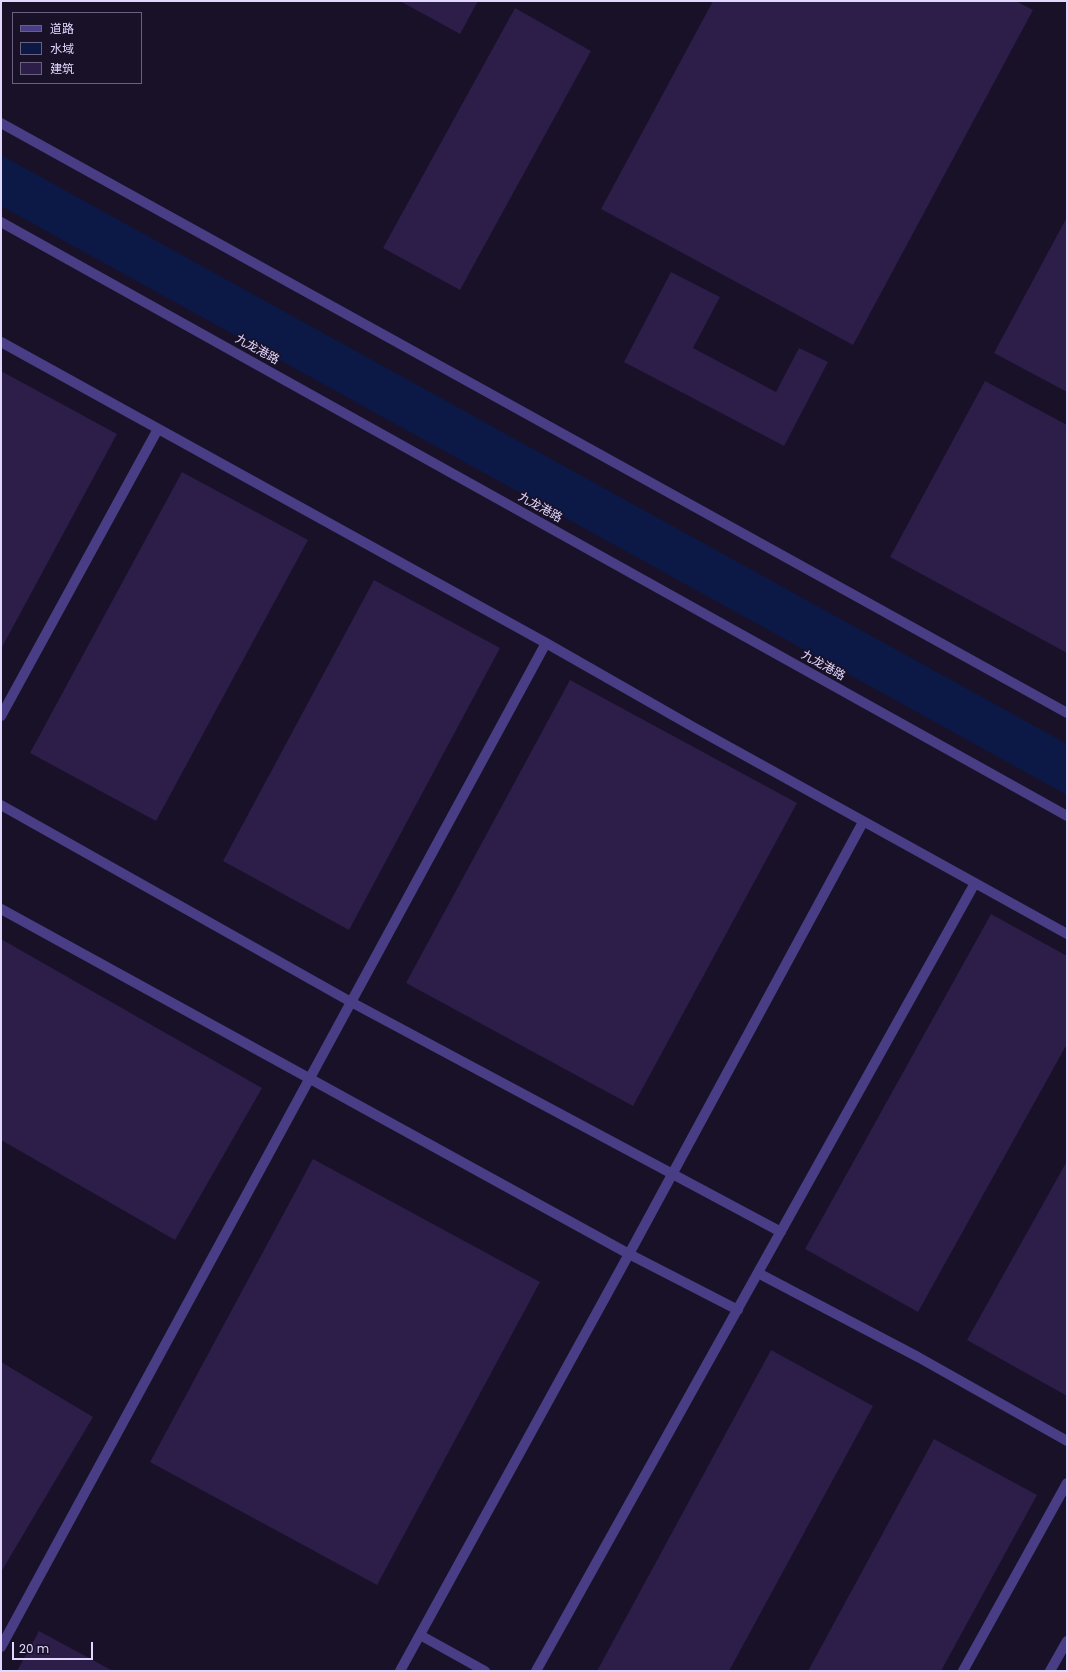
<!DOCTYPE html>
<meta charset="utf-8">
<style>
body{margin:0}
#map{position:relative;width:1068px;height:1672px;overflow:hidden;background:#181128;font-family:Poppins,"Noto Sans SC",sans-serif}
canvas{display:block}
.frame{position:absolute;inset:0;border:2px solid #e2d8fe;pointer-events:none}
.legend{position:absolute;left:12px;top:12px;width:130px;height:72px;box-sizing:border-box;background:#181128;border:1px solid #69617e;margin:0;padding:5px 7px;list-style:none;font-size:12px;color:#e2d8fe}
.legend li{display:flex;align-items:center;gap:8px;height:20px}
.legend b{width:20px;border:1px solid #69617e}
.scale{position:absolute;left:12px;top:1642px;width:81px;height:18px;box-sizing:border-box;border:2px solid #e2d8fe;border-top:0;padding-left:5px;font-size:12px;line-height:14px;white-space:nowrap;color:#e2d8fe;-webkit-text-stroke:3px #181128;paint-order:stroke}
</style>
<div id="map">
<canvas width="1068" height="1672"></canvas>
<div class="frame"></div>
<ul class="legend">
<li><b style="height:5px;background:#493d86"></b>道路</li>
<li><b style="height:11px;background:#0c1946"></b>水域</li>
<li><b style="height:11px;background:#2c1d49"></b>建筑</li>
</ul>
<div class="scale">20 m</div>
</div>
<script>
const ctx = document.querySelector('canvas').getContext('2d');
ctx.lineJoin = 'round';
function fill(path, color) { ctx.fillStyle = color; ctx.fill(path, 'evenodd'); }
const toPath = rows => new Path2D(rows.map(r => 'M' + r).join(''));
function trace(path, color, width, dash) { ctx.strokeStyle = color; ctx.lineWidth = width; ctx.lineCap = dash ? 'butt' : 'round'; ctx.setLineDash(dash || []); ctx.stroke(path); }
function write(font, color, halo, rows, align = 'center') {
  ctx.font = font + ' Poppins,"Noto Sans SC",sans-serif'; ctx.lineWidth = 3.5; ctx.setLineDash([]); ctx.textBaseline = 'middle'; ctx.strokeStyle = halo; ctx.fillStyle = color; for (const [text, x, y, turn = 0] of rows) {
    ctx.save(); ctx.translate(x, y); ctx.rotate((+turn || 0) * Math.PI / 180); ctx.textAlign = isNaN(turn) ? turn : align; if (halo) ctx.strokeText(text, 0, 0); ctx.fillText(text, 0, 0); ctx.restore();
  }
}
fill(toPath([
 [1,155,1067,744,1067,795,1,206]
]), '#0c1946');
fill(toPath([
 [400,1,478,1,460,34],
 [713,1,1016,1,1033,10,853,345,601,209],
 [515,8,591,51,460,290,383,248],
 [1067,217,1067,392,994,353],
 [671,272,720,297,693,348,776,392,799,348,828,362,784,446,624,362],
 [1,371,117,434,1,649],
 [985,381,1067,425,1067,653,890,557],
 [182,472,308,540,156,821,30,753],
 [374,580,500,648,349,930,223,861],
 [570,680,797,803,633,1106,406,983],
 [991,914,1067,956,1067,1044,918,1312,805,1249],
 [1,939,262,1088,175,1240,1,1140],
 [313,1159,540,1282,377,1585,150,1462],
 [1067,1161,1067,1396,967,1340],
 [771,1350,873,1406,729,1671,597,1671],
 [1,1362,93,1417,1,1572],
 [934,1439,1037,1495,941,1671,808,1671],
 [39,1631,113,1671,17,1671]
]), '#2c1d49');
trace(toPath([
 [1,342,546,643,695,728,1067,934],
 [1,716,158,429],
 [1,805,351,1002,781,1232],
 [1,909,629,1254,738,1310],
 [758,1273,918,1357,1067,1441],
 [420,1635,485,1671],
 [1,1647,546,643],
 [400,1671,629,1254,863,822],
 [536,1671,975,883],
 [963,1671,1067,1483]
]), '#493d86', 10);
trace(toPath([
 [1,123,1067,713],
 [1,222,1067,816],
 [1050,1671,1067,1641]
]), '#493d86', 10);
write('12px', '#e2d8fe', '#181128', [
 ["九龙港路",257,350,29],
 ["九龙港路",540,508,29],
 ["九龙港路",823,666,29]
]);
</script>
